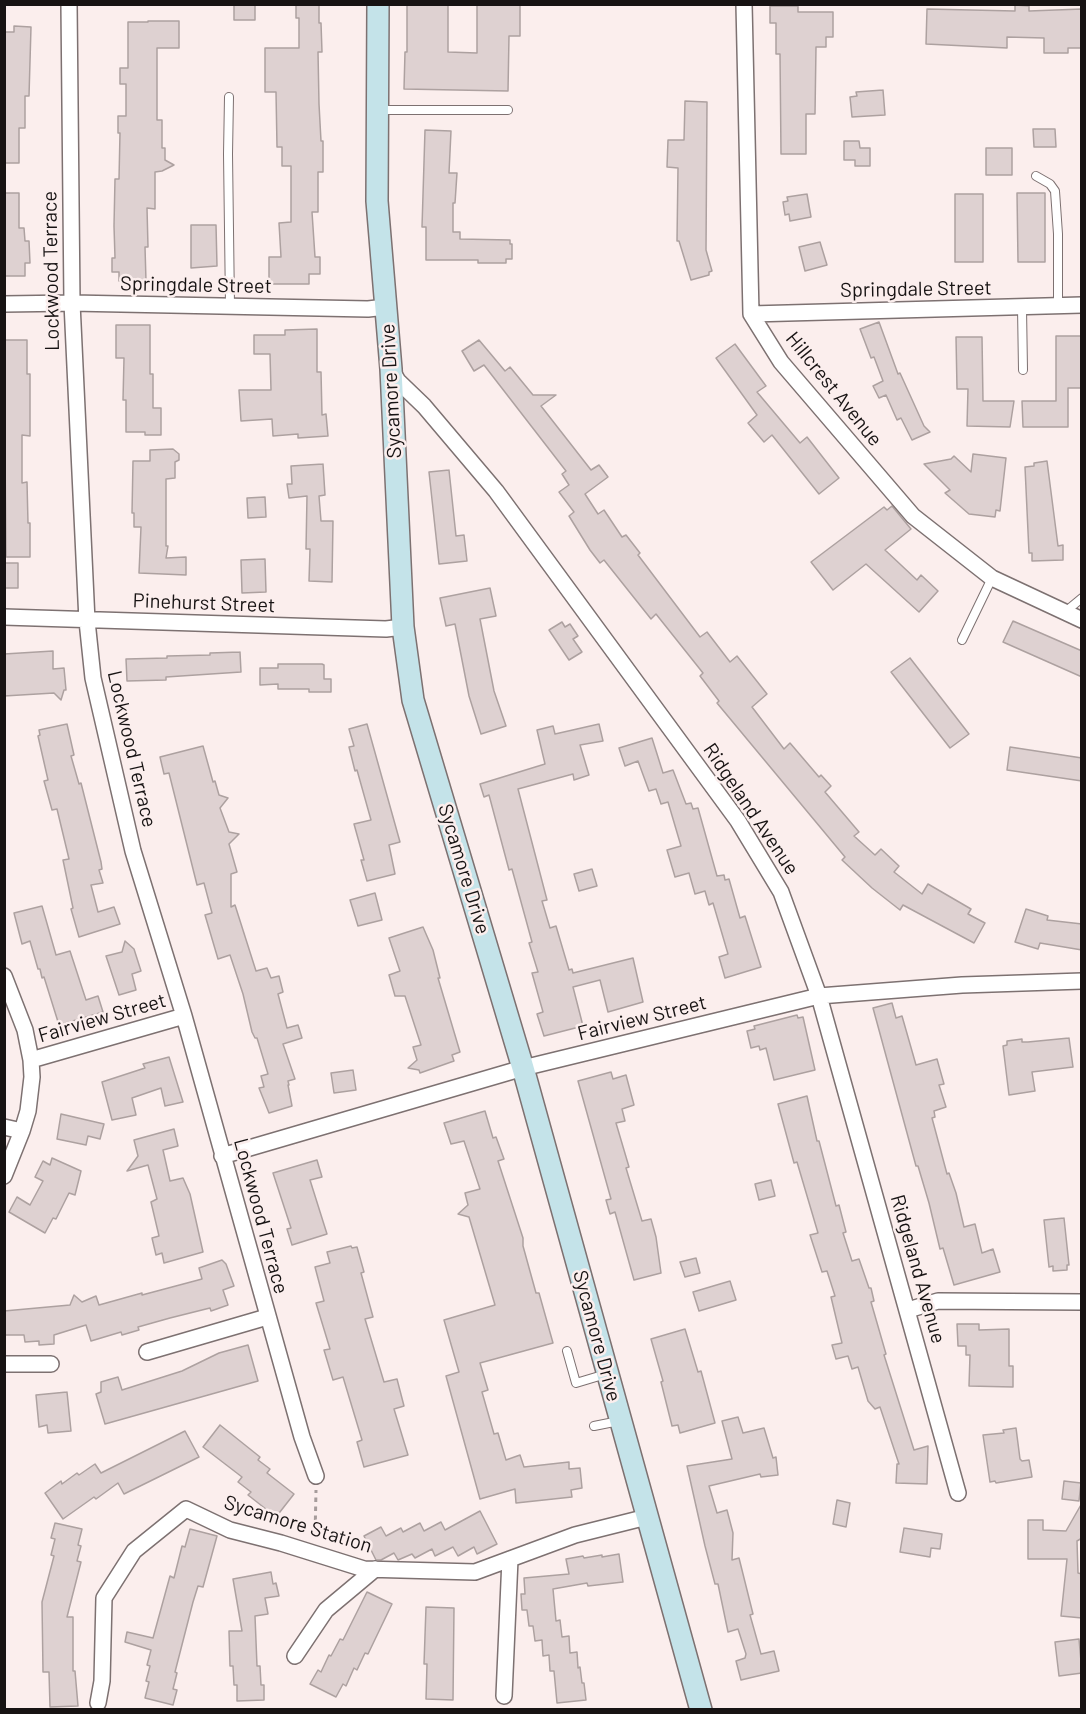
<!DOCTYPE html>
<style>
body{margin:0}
#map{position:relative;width:1086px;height:1714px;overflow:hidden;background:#fbeeed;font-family:Barlow,sans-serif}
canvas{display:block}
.frame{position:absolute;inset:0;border:6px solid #171313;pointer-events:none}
</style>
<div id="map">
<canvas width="1086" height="1714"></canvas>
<div class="frame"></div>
</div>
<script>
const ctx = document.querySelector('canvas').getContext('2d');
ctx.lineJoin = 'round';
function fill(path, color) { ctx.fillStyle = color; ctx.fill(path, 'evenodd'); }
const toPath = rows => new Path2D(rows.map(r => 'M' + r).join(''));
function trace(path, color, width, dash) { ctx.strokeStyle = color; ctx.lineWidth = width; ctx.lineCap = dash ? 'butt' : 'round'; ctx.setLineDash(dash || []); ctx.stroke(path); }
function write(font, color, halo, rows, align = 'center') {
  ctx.font = font + ' Barlow,sans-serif'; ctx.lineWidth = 5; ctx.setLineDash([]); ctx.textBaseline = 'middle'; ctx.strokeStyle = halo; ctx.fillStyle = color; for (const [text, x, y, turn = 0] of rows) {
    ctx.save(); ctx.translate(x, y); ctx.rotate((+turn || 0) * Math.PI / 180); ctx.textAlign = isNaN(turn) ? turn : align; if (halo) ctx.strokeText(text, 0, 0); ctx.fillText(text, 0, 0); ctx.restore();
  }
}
const building = toPath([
 [234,4,255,4,255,20,234,20,234,4],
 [296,4,319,4,319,23,321,23,322,52,318,52,319,104,321,141,323,141,323,172,318,172,318,212,312,212,315,257,320,257,320,274,309,274,309,284,269,284,269,257,281,257,279,223,291,222,291,166,282,166,282,147,277,147,276,92,265,92,265,48,299,48,299,18,296,18,296,4],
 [407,4,448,4,448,52,477,53,477,4,520,4,520,36,509,36,508,91,404,89,405,52,407,52,407,4],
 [1015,5,1029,6,1029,11,1082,9,1082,48,1068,48,1068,53,1044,53,1044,38,1007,37,1007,48,926,44,927,9,1015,11,1015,5],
 [770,6,798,6,798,12,833,12,833,37,826,37,826,47,816,47,815,114,806,114,806,154,781,154,780,54,776,54,776,23,770,23,770,6],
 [148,21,179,21,179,48,157,48,157,120,162,120,162,148,165,148,165,160,174,165,162,171,155,172,155,209,147,208,148,247,145,247,146,281,119,281,119,272,112,272,112,258,115,258,114,226,115,179,119,179,120,133,118,133,118,116,126,116,126,84,120,84,120,68,128,68,128,22,148,22,148,21],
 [14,26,31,27,29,96,25,96,25,128,19,128,19,163,4,163,4,32,14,32,14,26],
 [883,90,885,115,852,117,850,97,857,96,856,92,883,90],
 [685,101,707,102,706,250,712,271,709,272,709,275,691,280,679,241,677,241,678,168,667,167,668,140,684,140,685,101],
 [1033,129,1055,129,1056,147,1034,147,1033,129],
 [425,130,451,131,449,173,457,173,455,203,453,203,453,232,460,232,460,239,510,240,510,244,512,244,512,259,506,259,506,263,478,263,478,260,426,260,426,227,422,227,425,130],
 [844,141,859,141,860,148,870,148,870,166,855,166,855,160,844,160,844,141],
 [986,148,1012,148,1012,175,986,175,986,148],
 [4,193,19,193,19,228,24,228,25,241,29,241,30,263,25,263,25,276,4,276,4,193],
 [1017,193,1045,193,1045,262,1018,262,1017,193],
 [807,194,811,217,790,221,789,214,785,215,783,202,788,201,787,197,807,194],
 [955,194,983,194,983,262,955,262,955,194],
 [191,225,216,225,217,266,191,268,191,225],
 [820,242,827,265,805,271,799,247,820,242],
 [879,322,898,374,900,373,924,426,930,432,912,440,901,418,897,420,886,395,879,398,873,386,883,381,874,357,871,358,860,329,879,322],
 [116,325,150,325,150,374,153,374,153,408,161,408,161,435,145,435,145,432,126,432,126,400,123,400,124,358,116,358,116,325],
 [317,329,317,372,321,372,322,415,326,414,328,436,298,438,298,434,273,436,272,419,241,421,239,390,271,390,270,354,254,354,254,335,285,335,285,330,317,329],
 [1056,336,1081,336,1081,388,1068,388,1068,427,1023,427,1022,401,1056,401,1056,336],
 [956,337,982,337,983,401,1014,401,1010,427,967,426,968,389,957,389,956,337],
 [4,340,27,340,27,374,30,374,30,436,22,435,22,483,27,482,28,523,30,523,30,557,6,557,4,340],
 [479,340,505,371,510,367,533,395,556,395,541,406,591,470,599,465,608,477,585,494,598,514,604,510,622,537,626,535,640,553,638,555,700,637,707,632,730,662,737,656,767,694,752,707,784,749,790,743,819,777,821,775,831,786,825,792,859,832,854,836,875,855,881,849,899,866,894,872,922,894,928,884,971,909,968,914,985,923,974,943,903,905,900,910,872,888,842,860,845,857,717,703,719,701,700,676,703,673,656,614,651,619,604,560,600,563,590,550,569,516,574,512,559,492,569,485,562,474,566,471,484,365,474,371,462,351,479,340],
 [735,344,766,386,757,392,800,443,807,437,839,478,819,494,772,435,764,442,748,423,757,415,716,358,735,344],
 [173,449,179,454,179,460,175,462,175,478,166,479,166,546,168,546,166,558,186,557,186,575,139,573,141,527,134,527,134,513,132,513,133,461,150,461,150,450,173,449],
 [973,454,1006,458,1000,511,996,510,995,517,969,514,945,493,950,490,924,464,951,459,954,456,971,472,973,454],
 [1047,461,1058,546,1063,545,1063,560,1032,561,1032,553,1029,553,1025,467,1034,466,1034,463,1047,461],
 [323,464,325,495,319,496,321,521,333,521,332,582,309,581,310,549,306,549,307,496,289,498,287,484,292,484,291,466,323,464],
 [449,470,456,536,464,535,467,561,439,564,429,472,449,470],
 [265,497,266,517,248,518,247,498,265,497],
 [892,506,911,529,885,550,917,580,921,575,938,591,919,612,866,564,833,590,811,562,884,507,887,510,892,506],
 [265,559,266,592,242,593,241,560,265,559],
 [4,563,18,563,18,588,4,588,4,563],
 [490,588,496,616,480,619,494,691,506,726,481,734,469,696,455,624,446,626,440,598,490,588],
 [1013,621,1082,651,1082,677,1003,642,1013,621],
 [562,622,565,627,570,624,578,636,573,639,582,652,569,660,549,630,562,622],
 [53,651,53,669,64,668,66,690,64,690,61,700,54,693,4,696,4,654,53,651],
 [240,652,241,672,166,677,166,680,127,681,126,659,167,658,167,656,210,655,210,653,240,652],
 [910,658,969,734,950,748,891,672,910,658],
 [278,664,322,664,324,665,324,679,331,679,331,692,309,692,309,689,278,689,278,684,260,685,260,668,278,668,278,664],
 [67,724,74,755,71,756,79,784,81,783,101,862,102,869,99,870,103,883,91,885,98,912,114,907,120,924,79,937,71,909,73,908,63,860,69,859,57,809,52,810,44,781,48,780,38,736,40,735,39,730,67,724],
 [367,724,400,842,389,845,395,874,367,881,361,860,364,860,354,824,371,820,357,770,355,771,349,747,354,746,349,729,367,724],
 [599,724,603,741,580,745,589,775,574,780,573,774,518,789,547,900,542,901,550,928,556,926,569,970,572,969,573,973,633,958,643,1002,608,1012,600,980,573,987,583,1026,544,1036,537,1014,543,1012,532,973,538,972,529,943,532,942,512,869,509,870,489,795,484,797,480,784,545,764,537,730,553,726,555,734,599,724],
 [652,738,663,773,673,770,686,804,691,803,693,809,698,808,717,876,724,875,725,880,729,879,740,918,745,916,761,967,725,978,719,957,728,954,713,903,709,905,705,891,695,894,689,873,675,877,667,850,681,846,668,802,661,804,656,789,649,791,638,761,625,766,619,748,652,738],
 [203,746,213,782,215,781,219,795,228,798,220,808,229,832,239,834,229,844,237,872,231,874,231,907,235,905,256,971,267,968,271,978,279,976,283,992,278,994,287,1028,298,1025,302,1038,283,1044,295,1079,288,1081,289,1085,288,1085,292,1106,269,1113,259,1088,264,1087,261,1076,268,1074,257,1038,255,1038,252,1032,243,994,230,955,218,959,205,915,212,913,204,883,197,885,169,773,164,774,160,757,203,746],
 [1010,747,1082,758,1082,781,1007,770,1010,747],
 [592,869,597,886,579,891,574,874,592,869],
 [375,893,382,920,358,926,350,900,375,893],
 [42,906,56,955,70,951,86,1000,98,996,103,1012,59,1025,44,977,42,978,40,969,38,969,30,941,22,944,14,913,42,906],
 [1026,909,1048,916,1047,920,1082,924,1082,950,1040,943,1038,949,1015,942,1026,909],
 [423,927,433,950,440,978,438,978,460,1052,452,1055,454,1061,420,1073,419,1070,408,1068,417,1060,413,1047,421,1045,405,996,395,996,389,975,400,971,389,938,423,927],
 [125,941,134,949,141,971,132,974,136,990,119,995,106,956,122,952,125,941],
 [892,1003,896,1018,902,1016,916,1065,937,1059,944,1084,939,1085,946,1107,934,1111,935,1117,932,1118,947,1174,949,1173,956,1193,964,1227,975,1224,982,1253,993,1249,1000,1272,954,1285,943,1248,940,1249,929,1203,918,1166,916,1166,873,1008,892,1003],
 [797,1015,798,1018,803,1017,815,1070,774,1080,766,1048,760,1050,759,1046,751,1048,747,1031,755,1029,754,1026,797,1015],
 [1069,1038,1073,1067,1032,1072,1035,1091,1009,1095,1003,1046,1007,1045,1007,1041,1022,1039,1022,1042,1028,1042,1069,1038],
 [169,1057,183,1102,165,1106,161,1088,132,1098,136,1115,112,1120,102,1082,145,1068,143,1064,169,1057],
 [353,1070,356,1090,334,1093,331,1073,353,1070],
 [611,1072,613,1079,626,1075,634,1105,622,1109,625,1121,616,1123,629,1167,626,1168,642,1221,651,1219,656,1237,661,1273,634,1280,615,1212,610,1214,606,1200,611,1199,578,1081,611,1072],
 [807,1096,817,1141,819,1141,836,1206,839,1205,846,1232,843,1233,852,1261,859,1259,869,1288,871,1288,874,1301,871,1302,886,1354,884,1355,914,1450,928,1446,927,1484,896,1483,897,1464,899,1464,880,1407,875,1409,868,1401,858,1367,852,1369,848,1356,836,1359,832,1345,842,1343,831,1297,835,1296,827,1271,822,1272,810,1235,818,1233,797,1162,794,1163,778,1104,807,1096],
 [485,1111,493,1138,496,1137,504,1159,498,1161,523,1238,523,1246,536,1293,539,1293,553,1343,480,1363,488,1390,482,1392,494,1434,498,1433,506,1460,520,1455,524,1467,569,1462,569,1469,580,1468,582,1488,571,1490,572,1497,516,1503,515,1489,480,1499,446,1376,459,1372,444,1320,495,1305,469,1217,458,1214,468,1205,465,1193,480,1189,464,1141,451,1144,444,1123,485,1111],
 [61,1114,104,1124,100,1139,88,1136,86,1145,57,1139,61,1114],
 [174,1129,178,1146,163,1150,170,1181,183,1178,190,1194,203,1252,164,1263,162,1253,156,1255,152,1238,159,1236,151,1202,157,1199,148,1165,127,1171,138,1156,134,1140,174,1129],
 [52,1158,81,1171,75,1195,69,1193,56,1219,53,1218,45,1233,9,1212,17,1197,30,1205,43,1181,35,1177,43,1161,50,1165,52,1158],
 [317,1160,322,1177,310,1180,327,1234,292,1245,287,1229,291,1228,273,1173,317,1160],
 [771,1180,775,1196,759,1200,755,1184,771,1180],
 [1064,1218,1069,1265,1067,1265,1067,1270,1053,1271,1053,1266,1049,1267,1044,1220,1064,1218],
 [351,1246,352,1248,357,1247,364,1272,361,1273,373,1317,365,1319,384,1382,397,1379,404,1406,394,1409,408,1455,364,1467,357,1442,362,1440,343,1377,333,1380,324,1350,330,1349,316,1303,324,1301,315,1267,330,1263,327,1252,351,1246],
 [696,1258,700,1273,685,1277,680,1262,696,1258],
 [222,1260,226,1264,234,1286,223,1290,228,1305,211,1311,210,1308,170,1318,138,1327,139,1330,122,1335,121,1332,91,1341,86,1325,54,1335,54,1344,39,1345,39,1341,25,1342,24,1335,4,1335,4,1311,70,1305,74,1295,82,1302,96,1296,99,1305,142,1293,142,1295,202,1279,199,1268,222,1260],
 [730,1281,736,1300,699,1311,693,1292,730,1281],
 [957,1324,979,1324,979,1330,1009,1329,1009,1366,1013,1366,1013,1387,969,1386,970,1355,966,1355,966,1346,958,1346,957,1324],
 [685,1329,698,1372,701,1371,715,1423,680,1433,678,1425,672,1426,661,1382,663,1381,651,1339,685,1329],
 [248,1345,258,1381,105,1424,96,1394,101,1392,101,1382,118,1377,122,1390,182,1371,219,1353,248,1345],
 [67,1392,71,1431,48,1433,47,1425,39,1427,36,1395,67,1392],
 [738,1417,743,1433,764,1428,773,1458,776,1457,778,1475,761,1477,760,1474,709,1486,717,1513,727,1510,733,1533,732,1560,739,1558,753,1614,750,1615,761,1654,774,1651,779,1671,741,1680,736,1661,745,1658,746,1654,738,1629,728,1632,718,1584,715,1584,705,1546,687,1466,732,1459,722,1421,738,1417],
 [220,1425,260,1457,258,1460,270,1469,267,1473,294,1494,276,1517,248,1495,251,1492,238,1482,242,1477,203,1447,220,1425],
 [1016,1428,1020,1459,1022,1461,1029,1460,1032,1477,996,1483,995,1481,990,1482,983,1435,1004,1433,1003,1430,1016,1428],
 [185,1431,199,1457,124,1494,118,1483,96,1499,94,1497,63,1519,45,1493,61,1481,62,1484,77,1473,79,1475,95,1464,101,1473,185,1431],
 [1064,1481,1081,1483,1079,1501,1062,1499,1064,1481],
 [837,1500,850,1503,846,1527,833,1524,837,1500],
 [1082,1503,1082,1538,1077,1541,1078,1573,1082,1574,1082,1618,1061,1616,1067,1559,1028,1559,1028,1520,1043,1520,1043,1530,1066,1531,1082,1503],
 [480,1511,497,1544,477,1554,474,1547,458,1556,453,1547,435,1556,432,1549,415,1558,412,1554,398,1560,394,1553,381,1560,376,1560,364,1536,381,1527,386,1536,401,1528,403,1532,420,1523,424,1531,441,1522,445,1530,480,1511],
 [55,1523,82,1529,78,1545,81,1546,77,1561,81,1562,67,1617,73,1617,73,1671,75,1671,78,1706,50,1707,49,1672,43,1672,42,1602,54,1556,51,1555,55,1539,51,1538,55,1523],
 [904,1528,942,1534,940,1549,931,1548,930,1557,900,1552,904,1528],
 [190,1529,217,1536,203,1587,198,1586,193,1602,175,1672,177,1673,173,1689,177,1690,173,1705,145,1698,149,1682,146,1681,150,1666,147,1665,151,1650,125,1642,127,1632,153,1638,170,1576,174,1578,182,1546,185,1547,190,1529],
 [619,1554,623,1582,588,1586,587,1583,553,1589,556,1621,560,1620,562,1637,569,1636,570,1653,577,1652,578,1668,580,1667,582,1683,584,1683,586,1700,557,1703,554,1671,550,1671,549,1655,543,1656,542,1640,535,1641,533,1626,529,1626,527,1610,522,1610,521,1594,525,1594,524,1578,569,1574,566,1559,583,1556,584,1558,602,1555,602,1557,619,1554],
 [271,1572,273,1584,276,1583,279,1596,265,1598,268,1614,255,1616,257,1666,260,1666,261,1685,264,1685,264,1700,237,1701,237,1685,234,1685,233,1666,230,1666,229,1631,242,1631,233,1579,271,1572],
 [367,1592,392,1604,368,1654,365,1653,357,1670,354,1668,346,1686,343,1684,336,1697,310,1684,318,1670,321,1672,329,1655,331,1656,340,1639,343,1640,367,1592],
 [426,1607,454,1608,453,1700,426,1699,427,1664,424,1664,426,1607],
 [1079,1639,1082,1673,1059,1676,1055,1642,1079,1639]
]);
fill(building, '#ded1d1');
trace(building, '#ada1a0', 1.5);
const lane = toPath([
 [229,97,228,154,230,306],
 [379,110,508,110],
 [1036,176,1050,184,1055,191,1058,234,1058,305],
 [1022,308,1023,370],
 [1065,612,1082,598],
 [962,640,992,578],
 [567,1351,576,1383,606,1374],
 [594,1426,619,1421]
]);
const street = toPath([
 [69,4,72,303,87,621,93,678,133,851,184,1016,302,1437,316,1476],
 [744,4,751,314,781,362,913,516,992,578,1082,620],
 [4,304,72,303,368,309,386,307],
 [751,314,1082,305],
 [391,369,398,381,424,406,496,491,738,821,781,892,819,996,958,1493],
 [4,617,386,629,403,627],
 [4,976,25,1030,31,1060,32,1077,28,1111,22,1131,4,1176],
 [31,1060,184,1016],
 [4,1127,22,1131],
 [222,1156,523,1068,819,996,962,985,1082,981],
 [908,1310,938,1301,1082,1302],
 [147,1352,267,1317],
 [4,1364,51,1364],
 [295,1656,326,1610,375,1569],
 [504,1696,510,1559],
 [98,1703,102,1681,104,1598,134,1551,186,1509,230,1530,281,1543,364,1569,475,1572,575,1535,647,1517]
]);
const secondary = toPath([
 [378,4,377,201,391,369,403,627,413,700,523,1068,701,1710]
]);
trace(lane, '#7d7171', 10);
trace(street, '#7d7171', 18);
trace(secondary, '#7d7171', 24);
trace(toPath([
 [315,1538,316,1490]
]), '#a69c9b', 3, [4.5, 4.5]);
trace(lane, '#fff', 8);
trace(street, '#fff', 15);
trace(secondary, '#c4e3e9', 21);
write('20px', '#171313', '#fbeeed', [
 ["Lockwood Terrace",51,271,-91],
 ["Springdale Street",196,285,1],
 ["Springdale Street",916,289,-1],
 ["Hillcrest Avenue",834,389,51],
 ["Sycamore Drive",391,391,-93],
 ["Pinehurst Street",204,603,2],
 ["Lockwood Terrace",132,749,77],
 ["Ridgeland Avenue",751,809,56],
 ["Sycamore Drive",464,869,73],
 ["Fairview Street",102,1018,-16],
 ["Fairview Street",642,1018,-14],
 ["Lockwood Terrace",261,1216,75],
 ["Ridgeland Avenue",918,1269,74],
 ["Sycamore Drive",597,1336,75],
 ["Sycamore Station",298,1524,17]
]);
</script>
